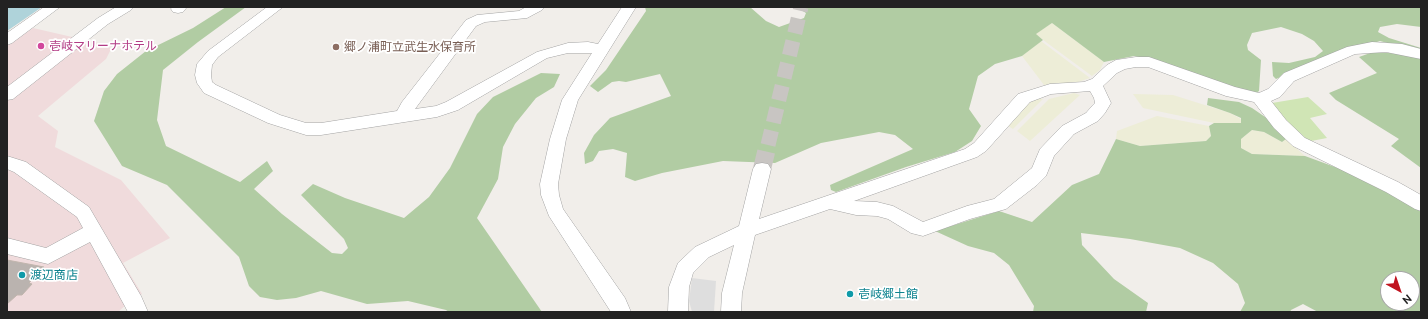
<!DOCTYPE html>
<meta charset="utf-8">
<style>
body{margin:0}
#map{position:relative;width:1428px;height:319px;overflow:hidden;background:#f1eeea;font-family:Ubuntu,sans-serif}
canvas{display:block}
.frame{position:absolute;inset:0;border:8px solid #222;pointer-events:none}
.north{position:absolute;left:1380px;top:271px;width:40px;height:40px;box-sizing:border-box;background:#fff;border:1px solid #a7a7a7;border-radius:50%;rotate:140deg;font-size:11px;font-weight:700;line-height:16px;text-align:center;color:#222}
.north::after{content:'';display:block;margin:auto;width:14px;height:18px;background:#c0141f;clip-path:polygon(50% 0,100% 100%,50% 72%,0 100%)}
</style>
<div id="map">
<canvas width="1428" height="319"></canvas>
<div class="frame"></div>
<div class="north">N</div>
</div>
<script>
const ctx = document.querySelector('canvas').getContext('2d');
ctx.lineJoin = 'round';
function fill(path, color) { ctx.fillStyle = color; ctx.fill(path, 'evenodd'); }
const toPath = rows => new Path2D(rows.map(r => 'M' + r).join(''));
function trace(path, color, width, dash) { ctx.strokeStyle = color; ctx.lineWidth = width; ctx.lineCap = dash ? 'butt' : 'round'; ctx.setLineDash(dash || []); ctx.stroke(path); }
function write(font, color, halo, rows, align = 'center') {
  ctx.font = font + ' Ubuntu,"Noto Sans JP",sans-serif'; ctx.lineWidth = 3.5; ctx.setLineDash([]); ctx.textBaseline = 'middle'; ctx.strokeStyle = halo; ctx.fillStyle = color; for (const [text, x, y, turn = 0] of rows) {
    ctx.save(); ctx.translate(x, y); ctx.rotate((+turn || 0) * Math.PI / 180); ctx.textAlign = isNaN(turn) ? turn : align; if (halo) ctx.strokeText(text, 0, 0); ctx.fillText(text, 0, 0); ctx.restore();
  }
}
fill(toPath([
 [33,28,107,45,111,49,106,59,38,116,58,131,55,147,121,180,170,238,123,263,142,294,129,302,118,312,7,312,7,45]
]), '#f0dbdc');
fill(toPath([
 [1052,23,1104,62,1100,70,1092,76,1035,34],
 [1041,41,1090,78,1078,82,1044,85,1022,56],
 [1074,93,1080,95,1030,141,1017,131,1049,99],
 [1133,94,1173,95,1230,113,1241,119,1241,124,1214,123,1143,108],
 [1037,98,1043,99,1013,129,1008,126,1027,104],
 [1157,116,1209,126,1211,136,1206,141,1140,146,1116,139,1117,131],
 [1252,130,1264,132,1282,142,1286,139,1305,156,1252,154,1241,148,1241,139]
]), '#ededd7');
fill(toPath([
 [1308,97,1327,114,1310,118,1327,138,1306,142,1290,129,1272,103]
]), '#d0e5b5');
fill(toPath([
 [226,7,246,7,198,42,163,70,157,120,166,146,240,182,267,161,273,171,254,189,282,214,332,253,342,254,348,248,344,239,301,195,313,184,345,198,404,218,429,197,450,168,477,114,493,97,541,73,560,74,554,87,536,98,515,124,503,147,498,179,477,218,542,312,449,312,446,310,408,301,367,304,321,291,296,298,277,300,260,297,249,286,239,257,167,185,122,166,94,121,104,91,117,74,146,51,193,28],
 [645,7,750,7,766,21,779,27,804,18,806,13,796,7,1421,7,1421,27,1397,24,1380,27,1378,32,1389,38,1421,48,1421,52,1380,41,1321,60,1276,79,1273,76,1272,62,1289,63,1315,57,1323,51,1314,41,1302,34,1281,27,1252,33,1247,45,1248,50,1261,60,1259,91,1256,93,1244,92,1149,59,1134,56,1104,62,1052,23,1036,34,1043,40,1022,56,995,64,978,76,969,109,981,126,972,141,955,152,906,167,836,192,831,190,830,185,913,149,895,135,879,132,821,143,775,163,723,161,662,173,635,181,625,177,627,153,613,149,599,151,593,161,585,164,584,153,594,135,610,118,671,96,660,74,626,82,619,81,612,82,598,92,590,86,606,70,646,11],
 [1373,52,1407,54,1421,59,1421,168,1391,146,1399,139,1336,100,1329,93,1377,73,1359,57],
 [1208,98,1239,102,1252,108,1268,119,1286,139,1282,142,1264,132,1252,130,1241,139,1241,148,1252,154,1305,156,1354,174,1421,211,1421,312,1318,312,1303,304,1291,310,1290,312,1240,312,1245,303,1238,284,1213,263,1180,248,1130,239,1081,233,1082,245,1114,279,1148,303,1146,312,1033,312,1034,306,1009,265,994,253,968,246,935,231,999,211,1032,222,1072,185,1099,174,1116,139,1140,146,1206,141,1211,136,1209,126,1214,123,1241,123,1241,118,1230,113,1207,105],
 [1388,279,1412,279,1412,303,1388,303]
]), '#b1cca3');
fill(toPath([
 [692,278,716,281,714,312,692,312,689,301]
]), '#dedede');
fill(toPath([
 [7,7,42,7,7,31]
]), '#afd3da');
const building = toPath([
 [7,260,44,267,29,283,32,284,22,295,17,295,7,304,7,260]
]);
fill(building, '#bab3af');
trace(building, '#c1b5ad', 1);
trace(toPath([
 [768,145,801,7]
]), '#c8c5c2', 15, [15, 8]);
trace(toPath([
 [762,169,768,144]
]), '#c8c5c2', 18, [18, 9]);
const minor = toPath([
 [44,7,60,7,12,43,7,45,7,33,44,7],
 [116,7,133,7,131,10,108,24,13,99,7,100,7,87,98,18,116,7],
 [172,7,187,7,183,12,178,13,173,12,171,9,172,7],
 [267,7,283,7,218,57,212,65,211,75,212,82,216,85,280,115,306,123,321,123,397,111,402,102,466,20,477,15,519,11,526,7,544,7,542,10,527,18,485,22,476,26,415,109,436,106,446,102,537,52,568,43,588,42,598,44,622,7,636,7,578,100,566,139,558,184,559,195,563,209,625,298,631,312,611,312,549,216,541,195,540,184,550,139,562,100,592,53,568,53,547,58,458,110,437,117,321,135,306,135,268,123,204,93,197,83,195,75,197,64,208,51,267,7],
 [1372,42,1402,44,1421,49,1421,59,1386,52,1355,54,1294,81,1280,97,1271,101,1286,120,1305,138,1398,182,1421,195,1421,211,1415,209,1386,192,1293,146,1274,128,1254,102,1226,96,1148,67,1136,67,1125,69,1117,73,1103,86,1111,103,1105,113,1098,121,1074,134,1054,156,1046,176,1037,185,1006,209,970,219,923,236,911,233,888,219,877,216,856,215,830,209,755,235,742,293,741,312,721,312,722,293,734,245,709,257,693,273,689,287,688,312,668,312,669,287,678,263,695,247,739,226,753,169,756,164,762,163,768,164,771,169,759,219,965,149,974,143,1018,94,1050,84,1084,82,1092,79,1107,65,1116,60,1136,57,1149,57,1235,87,1259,93,1268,89,1284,73,1347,47,1372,42],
 [1090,91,1094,98,1095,103,1093,105,1086,113,1062,126,1040,149,1032,168,994,199,967,206,923,222,893,206,877,202,854,201,977,157,986,151,1030,102,1051,94,1090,91],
 [7,156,26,162,89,207,141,296,148,312,128,312,90,242,48,264,7,254,7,238,46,248,83,228,77,217,14,172,7,169,7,156]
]);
trace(minor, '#a3a3a3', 1);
fill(minor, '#fff');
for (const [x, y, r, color] of [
 [41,46,4,"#d1479c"],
 [336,47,4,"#8d6e63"],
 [22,275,4,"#0f9aa8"],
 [850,294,4,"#0f9aa8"]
]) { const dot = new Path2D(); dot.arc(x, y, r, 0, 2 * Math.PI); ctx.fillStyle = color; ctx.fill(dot); trace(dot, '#fff', 1.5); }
write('12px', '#b23c85', '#fff', [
 ["壱岐マリーナホテル",49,46]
], 'left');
write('12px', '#785e54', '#fff', [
 ["郷ノ浦町立武生水保育所",344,47]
], 'left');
write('12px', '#0d838f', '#fff', [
 ["渡辺商店",30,275],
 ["壱岐郷土館",858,294]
], 'left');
</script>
